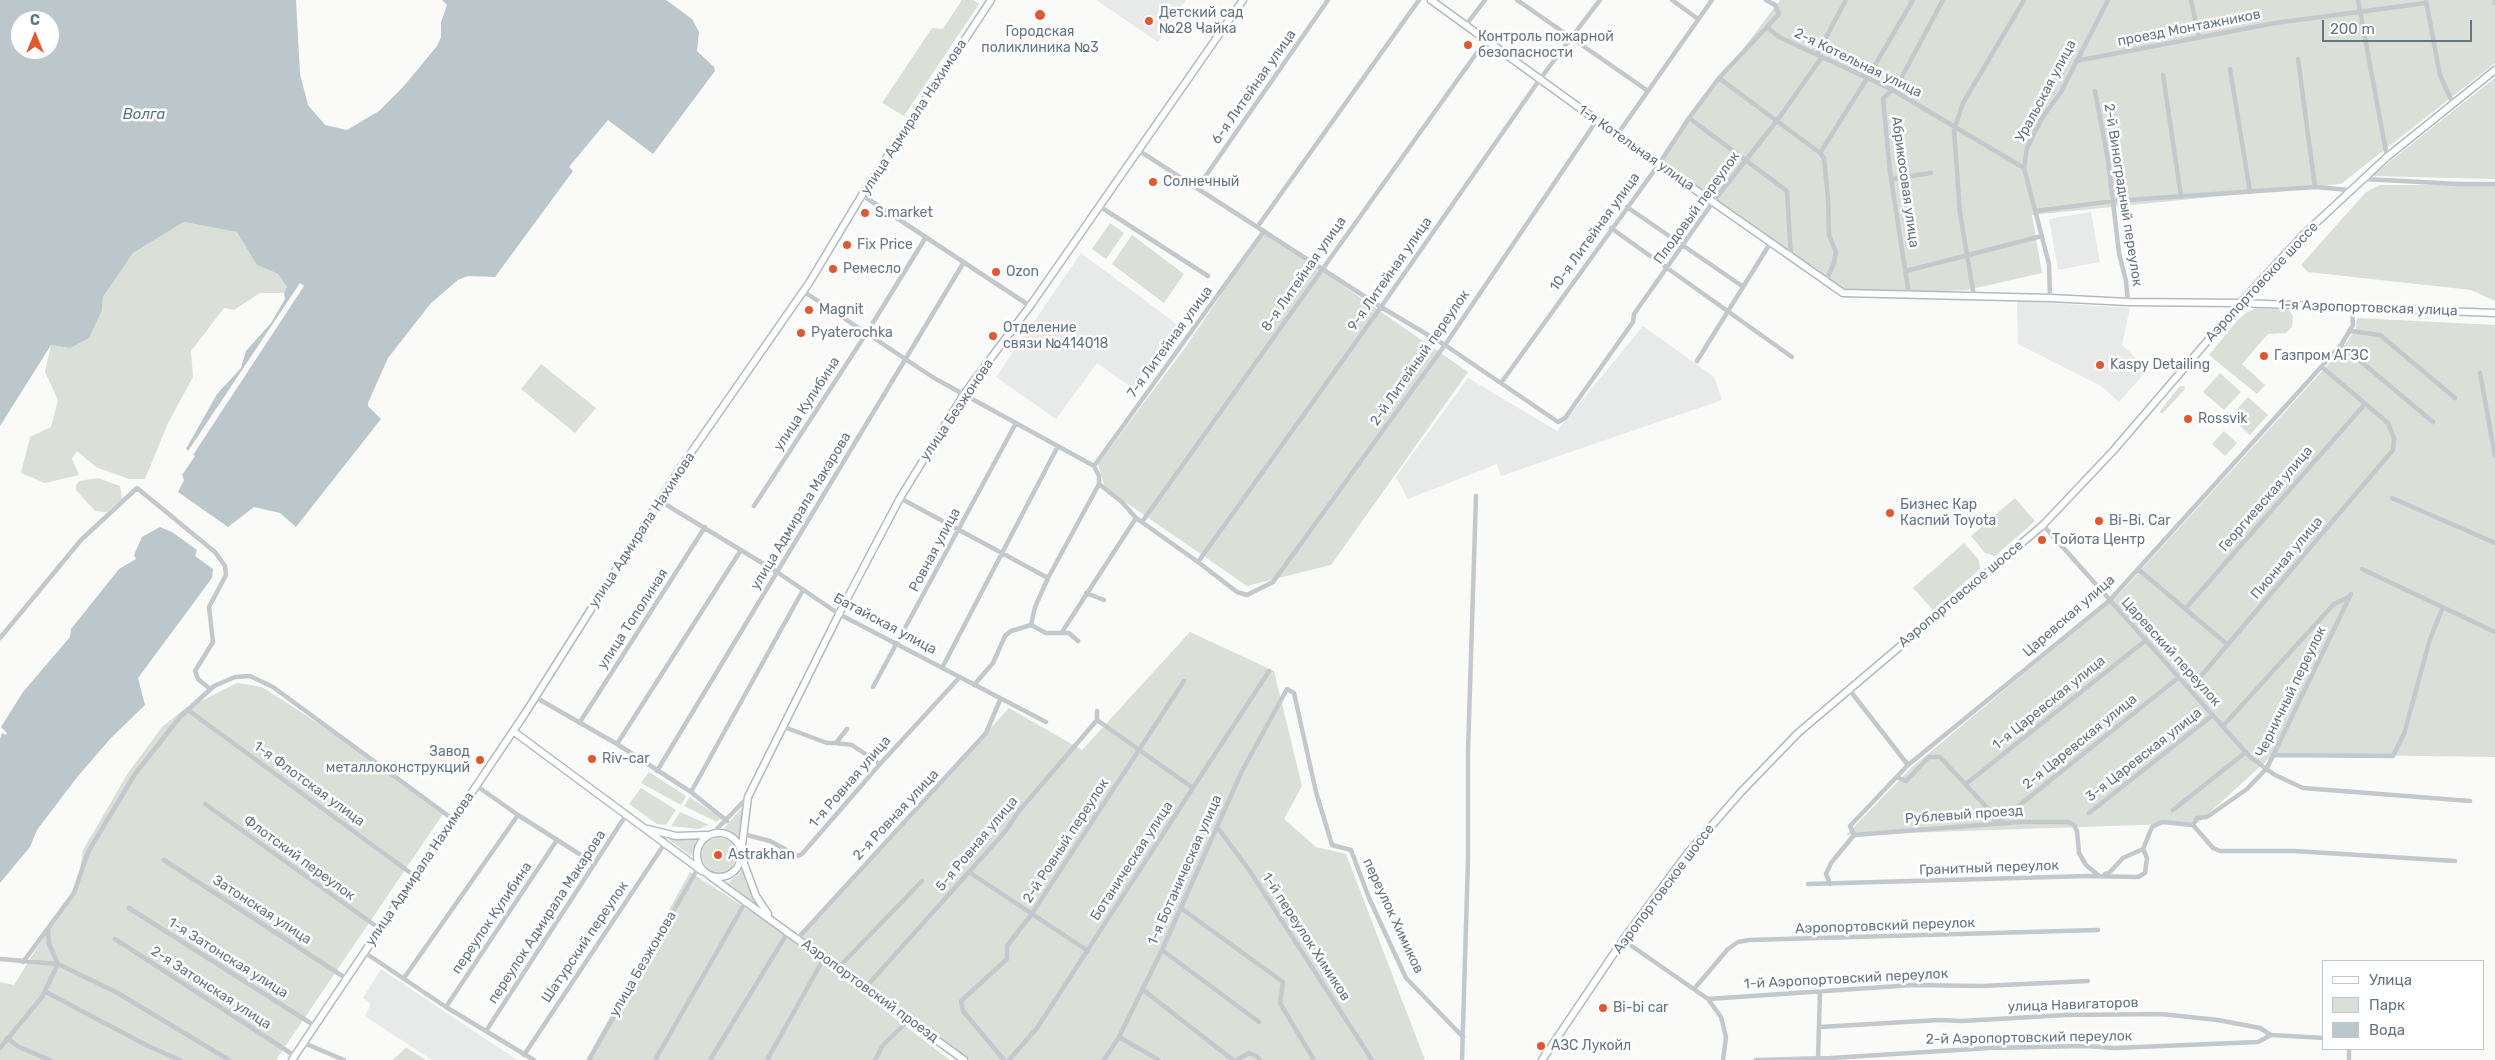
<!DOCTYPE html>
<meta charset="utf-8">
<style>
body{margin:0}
#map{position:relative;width:2495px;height:1060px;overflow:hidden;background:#fafaf8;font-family:Rubik,sans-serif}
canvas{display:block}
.legend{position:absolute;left:2322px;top:960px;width:162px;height:90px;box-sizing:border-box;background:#fff;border:1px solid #c1c8cd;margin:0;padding:6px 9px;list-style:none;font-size:15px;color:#657683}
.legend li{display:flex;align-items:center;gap:10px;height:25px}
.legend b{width:25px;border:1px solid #c1c8cd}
.north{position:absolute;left:10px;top:10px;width:50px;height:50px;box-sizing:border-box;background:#fff;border:1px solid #c1c8cd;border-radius:50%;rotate:0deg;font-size:14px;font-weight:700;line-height:20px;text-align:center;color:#657683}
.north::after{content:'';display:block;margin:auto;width:18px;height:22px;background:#e4572e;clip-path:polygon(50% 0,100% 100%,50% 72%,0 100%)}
.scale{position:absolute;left:2322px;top:20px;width:150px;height:22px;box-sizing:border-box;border:2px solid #657683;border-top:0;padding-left:6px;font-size:15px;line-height:18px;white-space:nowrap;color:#657683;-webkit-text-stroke:4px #fff;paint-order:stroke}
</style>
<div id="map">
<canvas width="2495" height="1060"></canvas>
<ul class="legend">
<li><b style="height:6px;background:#fff"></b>Улица</li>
<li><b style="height:14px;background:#dadfd7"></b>Парк</li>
<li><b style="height:14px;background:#bbc7cb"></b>Вода</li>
</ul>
<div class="north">С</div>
<div class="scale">200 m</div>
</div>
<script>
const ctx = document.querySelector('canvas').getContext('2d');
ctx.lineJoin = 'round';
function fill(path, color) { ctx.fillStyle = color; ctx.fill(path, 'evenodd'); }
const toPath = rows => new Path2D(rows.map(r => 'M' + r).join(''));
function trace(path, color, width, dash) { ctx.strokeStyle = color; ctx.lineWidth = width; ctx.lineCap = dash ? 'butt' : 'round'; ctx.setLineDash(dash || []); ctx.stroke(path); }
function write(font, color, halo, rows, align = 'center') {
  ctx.font = font + ' Rubik,sans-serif'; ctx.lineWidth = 5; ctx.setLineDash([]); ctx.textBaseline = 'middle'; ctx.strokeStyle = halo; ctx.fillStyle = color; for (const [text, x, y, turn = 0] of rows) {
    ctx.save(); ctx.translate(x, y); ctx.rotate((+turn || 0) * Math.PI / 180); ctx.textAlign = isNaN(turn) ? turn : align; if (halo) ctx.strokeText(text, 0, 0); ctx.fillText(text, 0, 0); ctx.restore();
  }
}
fill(toPath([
 [1096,0,1186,0,1158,42],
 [2091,212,2100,262,2058,270,2049,219],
 [1081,253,1178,325,1132,388,1097,363,1056,419,996,377],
 [2017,301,2130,308,2122,345,2148,369,2119,402,2101,386,2018,344],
 [1643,326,1714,377,1722,400,1501,476,1497,464,1408,499,1396,477,1468,378,1557,431],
 [381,969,517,1060,432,1060,365,1016,371,1004,363,998]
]), '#e8e9e9');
fill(toPath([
 [962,0,973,0,979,4,904,116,882,103,932,28,943,29],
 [1780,0,2495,0,2495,63,2341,184,2032,215,2042,273,1967,290,1913,293,1844,289,1659,161],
 [2495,78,2495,179,2372,176,2443,119],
 [2380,185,2495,185,2495,301,2471,290,2308,272,2301,265,2366,192],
 [184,222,238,232,257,265,278,274,287,287,284,293,260,293,234,310,224,308,191,351,193,377,168,423,145,479,129,479,96,467,77,451,72,459,79,475,45,483,21,473,30,437,51,427,58,400,45,372,51,345,70,348,102,310,103,297,133,253],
 [1110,223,1124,233,1106,259,1092,249],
 [1264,231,1468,372,1331,565,1247,586,1105,488,1098,464,1185,348],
 [1132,235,1184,274,1164,303,1112,264],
 [2257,308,2289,310,2293,316,2292,327,2286,333,2268,334,2242,364,2265,385,2257,394,2209,355,2237,321,2247,312],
 [2357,318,2495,325,2495,757,2274,754,2198,823,1846,835,1910,769,2119,594,2344,347,2356,328],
 [541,364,596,408,575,433,521,389],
 [2220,373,2241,392,2224,410,2203,392],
 [2180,386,2184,386,2185,389,2163,413,2160,413,2160,411],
 [2248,397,2268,415,2250,435,2230,417],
 [2224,431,2237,443,2225,456,2212,444],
 [98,478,120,486,122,499,107,512,95,511,76,490,76,485,79,481],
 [2015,498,2035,521,1995,556,1985,553,1971,536],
 [1964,543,1979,560,1980,569,1933,610,1913,588],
 [1190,632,1274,671,1302,786,1284,819,1316,847,1346,854,1425,1060,969,1060,799,937,1009,708,1082,750],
 [237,683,262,687,355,747,443,814,276,1060,0,1060,0,982,14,985,78,882,83,850,128,773,162,727,183,710],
 [649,772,686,796,681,805,641,783],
 [641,788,676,810,666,825,657,824,629,804],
 [690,797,721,818,717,822,684,806],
 [742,808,744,809,739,837,723,829],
 [680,812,709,825,698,829,671,826],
 [663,835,696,840,691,856],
 '702 855a17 17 0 1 1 34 0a17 17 0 1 1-34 0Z',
 [742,870,757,903,756,904,728,883],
 [690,872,772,925,950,1060,586,1060],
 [406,1048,407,1048,426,1060,392,1060]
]), '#dadfd7');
fill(toPath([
 [0,0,296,0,300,74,308,105,325,125,347,130,379,111,403,87,437,46,441,37,441,22,447,5,442,0,666,0,692,19,699,32,697,51,714,67,715,71,653,154,608,120,569,167,573,171,495,277,468,276,458,280,431,303,388,358,368,403,368,406,381,419,296,527,280,513,254,507,228,527,178,492,184,480,182,475,195,456,186,449,217,394,241,368,246,351,271,323,285,299,284,293,287,287,278,274,257,265,237,232,184,222,133,253,103,297,102,310,89,338,70,348,51,345,0,426],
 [20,20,50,20,50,50,20,50],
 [160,527,172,532,197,550,195,556,213,569,212,578,138,678,145,705,111,738,78,776,37,830,30,847,0,883,0,739,2,733,6,735,7,733,1,727,23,692,70,637,71,629,119,569,136,559,134,555,142,537]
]), '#bbc7cb');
fill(toPath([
 [300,283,304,286,193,455,188,451]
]), '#fafaf8');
const secondary = toPath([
 [1431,0,1617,135,1843,293,2050,298,2128,302,2240,303,2495,313],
 [513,731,702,871],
 [648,829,676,836,707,835],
 '697 855a22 22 0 1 1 44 0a22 22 0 1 1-44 0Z',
 [741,853,748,797,839,614,900,498,964,394,1030,306,1243,0],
 [742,858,756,896,768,914],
 [710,876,964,1060],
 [292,1060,526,712,681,467,809,283,862,195,991,0],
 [1542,1060,1623,940,1687,854,1741,792,1798,733,2043,525,2113,451,2240,303,2303,235,2387,157,2495,70]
]);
trace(secondary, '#b3babf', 9);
trace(toPath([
 [1517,0,1648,91],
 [1672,0,1698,19],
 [2191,0,2199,38],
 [2358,0,2387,157],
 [2495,0,2495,3],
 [2426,1,2440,75,2453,104],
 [1466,25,1485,0],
 [1767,27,1779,37,1891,89,2024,168],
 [1817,54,1846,0],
 [2298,59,2315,187],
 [2076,61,2275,23,2426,3],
 [2230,69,2250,192],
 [2163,75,2181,196],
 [1719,78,1820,153],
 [2095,91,2108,160,2119,253,2126,281,2128,302],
 [1689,118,1787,191,1791,257],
 [1617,135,1712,0],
 [1138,150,1381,307,1445,345,1558,422,1565,418,1633,322,1634,314,1713,202,1779,118,1822,57],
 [1892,179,1931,173],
 [2363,179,2459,184,2495,184],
 [1198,187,1328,0],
 [862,195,1030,306],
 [1099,206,1208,276],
 [1627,207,1742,286],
 [2036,211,2114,201,2315,187,2349,190],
 [1258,226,1419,0],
 [1611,228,1792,357],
 [1906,271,2042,236],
 [1826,281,1834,263,1836,252,1829,235,1828,198,1824,158,1820,153,1868,77,1913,0],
 [803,291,934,378,1094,466,1099,476,1099,484,1122,502,1136,518,1198,562,1237,592,1247,595,1273,582,1445,345,1597,120],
 [1909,295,1890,172,1883,99,1898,84,1943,0],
 [1974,296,1960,213,1954,130,1963,103,2024,0],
 [2050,298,2049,264,2024,168,2027,148,2042,118,2061,92,2108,0],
 [2351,331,2380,335,2455,398],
 [2341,345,2433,422],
 [1697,361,1771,242],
 [2480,373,2495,456],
 [1501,383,1659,164,1689,118,1719,78,1779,14,1775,5,1766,0],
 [1094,466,1264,231],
 [900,498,1048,578],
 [2392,498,2495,543],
 [660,501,777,572,839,614,1046,722],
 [754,506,866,334,926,237],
 [1142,522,1486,40],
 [2043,525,2250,757,2275,775,2303,788,2470,801],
 [1198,562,1381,307,1540,79,1600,0],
 [2138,569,2228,645],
 [2362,569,2495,632],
 [1086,593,1104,600],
 [2185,609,2365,404],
 [1031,625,1046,633,1069,633,1078,641],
 [1062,632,1136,518],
 [0,638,81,540,137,488,215,552,225,566,226,575,209,607,213,642,195,671,198,679,210,689],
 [942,668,1058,446],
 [974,685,993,663,1005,636,1011,631,1031,625,1035,607,1048,578,1099,484],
 [873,687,1016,423],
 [1848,688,1908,765],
 [2190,689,2393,450,2394,438,2388,423,2322,367],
 [535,697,617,744,691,792,727,821],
 [188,710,416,877],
 [1097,720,1193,788],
 [580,722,705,527],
 [2223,726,2334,604,2349,597],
 [784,727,827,743,836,743,847,729],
 [836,743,852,745,880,764],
 [617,744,741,550],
 [2273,755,2393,756,2404,734,2430,639,2443,607],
 [657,771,964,262],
 [1897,777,1906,781,1929,757,1940,757,1992,813,1996,824,2179,677],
 [1966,784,2146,640],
 [477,786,518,815,595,864],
 [691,792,803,590],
 [205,804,380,929],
 [2173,810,2246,752],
 [2089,813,2213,715],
 [2193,825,2197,818,2207,817,2247,789,2267,768,2351,594],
 [2193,825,2213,848,2220,851,2294,851,2455,861],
 [1218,828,1249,870,1372,1060],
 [713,833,747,798],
 [743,834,770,841,798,856,802,854,880,764,959,678],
 [1854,835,1850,826,1908,765,2109,601,2341,345,2353,325,2352,307],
 [164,860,347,979],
 [969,872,1088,951],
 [2105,874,2109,873,2123,858,2143,849,2152,827,2162,822,2193,825],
 [1808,884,2087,876,2138,877,2145,873,2147,858,2143,849],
 [1830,884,1826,874,1831,863,1854,835,2019,822,2069,822,2074,825,2077,831,2079,853,2086,865,2098,875],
 [129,908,315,1026],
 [1182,909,1283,982,1280,1003,1314,1060],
 [48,930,49,944,58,964,116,992,229,1060],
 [115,939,295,1056],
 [797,939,986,733,1000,700],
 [1623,940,1708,999,1913,985,1982,986,2088,981],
 [1162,950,1259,1022],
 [364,952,446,1007,534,1060],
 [0,959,58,964,42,997,0,1048],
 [23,962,74,893,88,852,135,774,180,717,214,686,235,677,250,676,273,687,454,820],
 [838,968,922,881],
 [404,978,518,815],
 [865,988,1004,833,1019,811,1097,720,1097,711],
 [1142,989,1233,1060],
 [1694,989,1728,949,1738,942,1749,940,2098,930],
 [46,992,148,1046,180,1060],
 [1708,999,1721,1017,1726,1037,1723,1060],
 [446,1007,557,840],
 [1820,1027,1939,1020,1962,1021,2066,1015,2161,1014,2218,1020,2260,1028,2271,1035,2324,1038],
 [486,1031,626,815],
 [1119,1037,1159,1060],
 [7,1038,19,1047,50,1060],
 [304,1043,344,1060],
 [524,1055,665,843],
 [1818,1059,1820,992],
 [589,1060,698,868,696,855],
 [655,1060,746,901],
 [710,1060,788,932],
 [767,1060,824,958],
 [875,1060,883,1045,909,1020],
 [1004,1060,963,1011,961,1001,1007,959,1007,946,1031,915,1184,681],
 [1009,1060,1037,1028,1269,671],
 [1104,1060,1119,1037,1162,950,1242,771,1287,689,1294,693,1316,792,1332,845,1351,850,1369,898,1406,978,1463,1037],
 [1237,1060,1249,1053,1257,1056,1260,1060],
 [1462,1060,1468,859,1468,751,1476,496],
 [1756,1060,1831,1058,1989,1048,2085,1046,2115,1048,2258,1042,2271,1035],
 [2349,1060,2349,1049]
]), '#c3c8cc', 4.5);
trace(secondary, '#fff', 6);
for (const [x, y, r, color] of [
 [1040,15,6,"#e4572e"],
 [1149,21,5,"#e4572e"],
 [1468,45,5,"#e4572e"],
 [1153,182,5,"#e4572e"],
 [865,213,5,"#e4572e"],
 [847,245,5,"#e4572e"],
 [833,269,5,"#e4572e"],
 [996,272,5,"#e4572e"],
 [809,310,5,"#e4572e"],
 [801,333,5,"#e4572e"],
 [993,336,5,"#e4572e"],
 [2264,356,5,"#e4572e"],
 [2100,365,5,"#e4572e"],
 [2188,419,5,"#e4572e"],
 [1890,513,5,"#e4572e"],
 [2099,521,5,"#e4572e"],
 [2042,540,5,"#e4572e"],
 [592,759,5,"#e4572e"],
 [480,760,5,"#e4572e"],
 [718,855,5,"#e4572e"],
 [1603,1008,5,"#e4572e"],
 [1541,1046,5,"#e4572e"]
]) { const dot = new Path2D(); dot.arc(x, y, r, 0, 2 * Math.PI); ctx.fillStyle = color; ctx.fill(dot); trace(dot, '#fff', 2); }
write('14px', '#657683', '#fff', [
 ["Детский сад",1159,13],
 ["№28 Чайка",1159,29],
 ["Городская",1040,32,"center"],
 ["поликлиника №3",1040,48,"center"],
 ["Контроль пожарной",1478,37],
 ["безопасности",1478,53],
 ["Солнечный",1163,182],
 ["S.market",875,213],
 ["Fix Price",857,245],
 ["Ремесло",843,269],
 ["Ozon",1006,272],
 ["Magnit",819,310],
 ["Отделение",1003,328],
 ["связи №414018",1003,344],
 ["Pyaterochka",811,333],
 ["Газпром АГЗС",2274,356],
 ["Kaspy Detailing",2110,365],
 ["Rossvik",2198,419],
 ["Бизнес Кар",1900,505],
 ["Каспий Toyota",1900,521],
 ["Bi-Bi. Car",2109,521],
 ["Тойота Центр",2052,540],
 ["Завод",470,752,"right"],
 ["металлоконструкций",470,768,"right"],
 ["Riv-car",602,759],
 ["Astrakhan",728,855],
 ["Bi-bi car",1613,1008],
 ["АЗС Лукойл",1551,1046]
], 'left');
write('14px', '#657683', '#fff', [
 ["проезд Монтажников",2189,28,-11],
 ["2-я Котельная улица",1858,63,26],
 ["6-я Литейная улица",1254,87,-55],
 ["Уральская улица",2046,91,-62],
 ["улица Адмирала Нахимова",914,117,-57],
 ["1-я Котельная улица",1636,148,35],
 ["Абрикосовая улица",1905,182,82],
 ["2-й Виноградный переулок",2123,195,81],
 ["Плодовый переулок",1697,208,-54],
 ["10-я Литейная улица",1595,232,-54],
 ["8-я Литейная улица",1304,274,-55],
 ["9-я Литейная улица",1390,274,-55],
 ["Аэропортовское шоссе",2262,282,-47],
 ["1-я Аэропортовская улица",2368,308,2],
 ["7-я Литейная улица",1170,342,-54],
 ["2-й Литейный переулок",1420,358,-55],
 ["улица Кулибина",807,404,-57],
 ["улица Безжонова",957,410,-56],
 ["Георгиевская улица",2266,499,-49],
 ["улица Адмирала Макарова",801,511,-59],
 ["улица Адмирала Нахимова",642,530,-57],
 ["Ровная улица",935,550,-62],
 ["Пионная улица",2287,558,-50],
 ["Аэропортовское шоссе",1961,594,-40],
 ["Царевская улица",2069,616,-41],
 ["улица Тополиная",633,619,-57],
 ["Батайская улица",885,624,28],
 ["Царевский переулок",2171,652,48],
 ["Черничный переулок",2291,692,-64],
 ["1-я Царевская улица",2049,703,-39],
 ["2-я Царевская улица",2080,742,-39],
 ["3-я Царевская улица",2144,755,-38],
 ["1-я Ровная улица",850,782,-49],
 ["1-я Флотская улица",309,784,36],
 ["2-я Ровная улица",896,815,-47],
 ["Рублевый проезд",1964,815,-4],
 ["2-й Ровный переулок",1066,841,-57],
 ["5-я Ровная улица",977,844,-50],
 ["Флотский переулок",299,858,36],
 ["Ботаническая улица",1132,861,-57],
 ["Гранитный переулок",1989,868,-2],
 ["улица Адмирала Нахимова",420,869,-56],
 ["1-я Ботаническая улица",1185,870,-66],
 ["Аэропортовское шоссе",1664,889,-53],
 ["Затонская улица",262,910,33],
 ["переулок Химиков",1393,916,65],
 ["переулок Адмирала Макарова",547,917,-57],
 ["переулок Кулибина",492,918,-56],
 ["Аэропортовский переулок",1885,926,-2],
 ["1-й переулок Химиков",1306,937,57],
 ["Шатурский переулок",585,942,-56],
 ["1-я Затонская улица",228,958,32],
 ["улица Безжонова",643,964,-60],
 ["1-й Аэропортовский переулок",1846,979,-3],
 ["2-я Затонская улица",211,988,33],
 ["Аэропортовский проезд",870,991,36],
 ["улица Навигаторов",2073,1005,-2],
 ["2-й Аэропортовский переулок",2029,1038,-1]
]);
write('italic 15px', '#60757c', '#fff', [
 ["Волга",144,115]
]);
</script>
